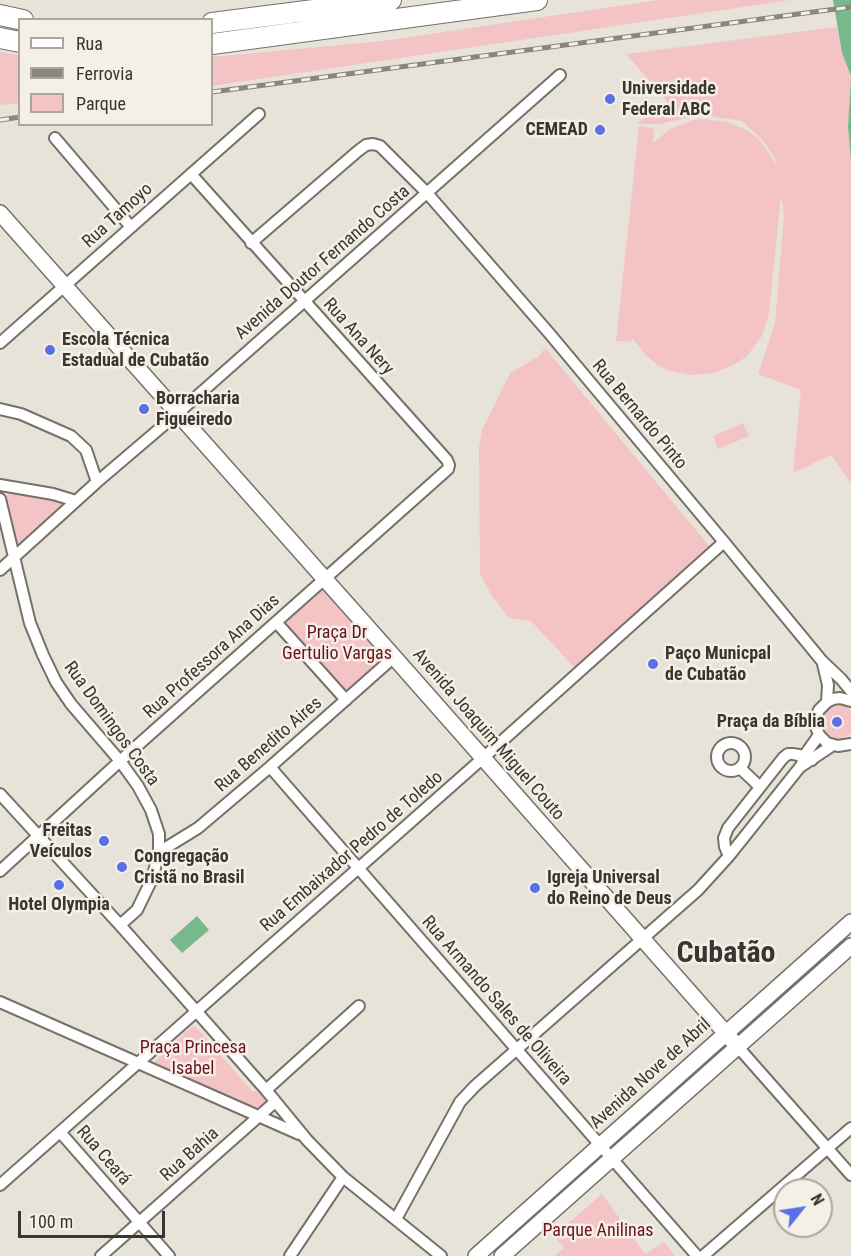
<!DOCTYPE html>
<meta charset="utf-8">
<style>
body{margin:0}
#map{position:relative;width:851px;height:1256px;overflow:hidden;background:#e8e3d9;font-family:"Roboto Condensed",sans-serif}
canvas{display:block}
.legend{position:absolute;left:18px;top:18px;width:195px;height:108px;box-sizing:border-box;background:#f5f0e6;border:2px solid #a9a69e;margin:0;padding:8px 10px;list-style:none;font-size:18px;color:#383632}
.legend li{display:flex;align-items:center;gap:12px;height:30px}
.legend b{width:30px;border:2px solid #a9a69e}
.north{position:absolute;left:773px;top:1178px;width:60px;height:60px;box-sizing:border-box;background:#f5f0e6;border:2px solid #a9a69e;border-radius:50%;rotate:60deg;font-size:16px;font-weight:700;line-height:24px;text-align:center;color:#383632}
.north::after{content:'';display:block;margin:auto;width:21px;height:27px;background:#5a70e7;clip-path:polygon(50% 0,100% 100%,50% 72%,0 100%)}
.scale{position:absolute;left:18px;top:1211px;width:147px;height:27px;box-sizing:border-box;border:3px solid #383632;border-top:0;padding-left:8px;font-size:18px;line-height:21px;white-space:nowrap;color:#383632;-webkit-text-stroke:4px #f5f0e6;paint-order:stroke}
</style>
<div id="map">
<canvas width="851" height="1256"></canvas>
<ul class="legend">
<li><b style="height:8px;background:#fff"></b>Rua</li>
<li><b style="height:8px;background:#89867f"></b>Ferrovia</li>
<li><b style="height:16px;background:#f3c3c5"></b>Parque</li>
</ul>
<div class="north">N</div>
<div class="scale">100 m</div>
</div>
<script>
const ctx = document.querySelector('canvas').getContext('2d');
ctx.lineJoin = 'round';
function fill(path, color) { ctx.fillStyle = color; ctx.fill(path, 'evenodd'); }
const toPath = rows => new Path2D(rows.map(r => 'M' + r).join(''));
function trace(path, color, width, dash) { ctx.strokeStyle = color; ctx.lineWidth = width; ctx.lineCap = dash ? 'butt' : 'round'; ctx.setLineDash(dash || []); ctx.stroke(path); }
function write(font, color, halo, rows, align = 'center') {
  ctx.font = font + ' "Roboto Condensed",sans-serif'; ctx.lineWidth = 5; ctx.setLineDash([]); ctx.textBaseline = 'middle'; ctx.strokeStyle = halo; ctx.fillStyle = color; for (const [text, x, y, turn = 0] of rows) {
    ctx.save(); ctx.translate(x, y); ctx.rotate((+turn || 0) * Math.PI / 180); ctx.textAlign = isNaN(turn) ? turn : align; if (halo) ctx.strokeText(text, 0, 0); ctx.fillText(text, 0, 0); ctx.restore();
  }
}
fill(toPath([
 [658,0,790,0,212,86,212,57,383,41],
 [837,27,842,53,851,76,848,127,851,159,851,483,831,455,793,473,801,390,758,374,775,323,784,215,781,196,769,313,762,336,747,356,737,363,715,373,691,375,667,370,656,364,647,356,632,338,631,342,616,341,639,126,654,128,653,143,670,129,693,120,704,119,728,122,750,132,759,140,766,149,777,166,774,156,762,140,742,121,702,115,659,124,637,124,667,101,626,54],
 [0,52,19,55,19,103,0,105],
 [545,348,710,547,575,668,531,621,509,618,492,596,480,574,479,447,482,430,510,373,539,356],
 [743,423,749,436,718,449,713,436],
 [11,492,58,501,61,501,62,504,61,507,24,539,20,542,17,542,15,539,5,500,5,497],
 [323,589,386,657,345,694,283,624],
 [836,704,846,706,851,709,851,734,843,738,839,739,829,736,823,728,822,718,824,713,827,709],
 [195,1026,252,1091,261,1093,265,1097,265,1103,261,1107,253,1107,251,1110,155,1068,154,1063,191,1027],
 [602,1194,645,1254,664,1242,675,1256,555,1256,564,1248,554,1236]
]), '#f3c3c5');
fill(toPath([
 [833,0,851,0,851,161,848,127,851,76,842,53],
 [197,916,209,930,182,953,170,940]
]), '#79b78d');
const street = toPath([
 [55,138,131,227],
 [251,243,358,151,366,145,373,144,380,146,427,193,549,333,724,542,822,661,841,679,851,691],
 [0,343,259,114],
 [0,409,21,414,71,436,86,450,97,482],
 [0,485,53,494,76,501],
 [0,499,30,623,43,655,56,682,71,704,120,761,138,786,151,810,159,834,159,852,152,879,137,910,120,925],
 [0,570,97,482,178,413,560,75],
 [276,622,346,700],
 [823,664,828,685,827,702],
 [851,701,840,698,833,699,827,702,819,710,816,717,815,724,819,735,827,743,838,746,851,744],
 '717 757a14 14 0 1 1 28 0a14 14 0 1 1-28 0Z',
 [802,763,804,756,819,735],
 [270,767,697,1256],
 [740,768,759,786],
 [0,794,120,925,266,1090,307,1140,343,1177,441,1256],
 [159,852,198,828,270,767,394,657],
 [729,856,725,847,724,838,728,828,783,758,788,754,793,754,804,756,812,760],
 [0,871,120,761,448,469,449,465,447,460,191,174],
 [0,1002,299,1134],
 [738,1047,851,1175],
 [266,1090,359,1006],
 [60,1132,169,1256],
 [0,1185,483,758,724,542],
 [396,1219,460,1102,475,1086,698,890,729,856,800,767,833,745],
 [101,1256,275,1102],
 [290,1256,343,1177],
 [703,1256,851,1128]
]);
const secondary = toPath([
 [0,213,394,657,738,1047],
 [476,1256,851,922],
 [502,1256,851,946]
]);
const highway = toPath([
 [0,15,23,20],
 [212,23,391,0],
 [0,38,20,42],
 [212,44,537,0]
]);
trace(street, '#757168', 14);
trace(secondary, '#757168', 18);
trace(highway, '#757168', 22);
trace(street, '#fff', 10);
trace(secondary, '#fff', 15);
trace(highway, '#fff', 20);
const rail = toPath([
 [212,92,851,7],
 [0,120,20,117]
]);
trace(rail, '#89867f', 5);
trace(rail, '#f5f0e6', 3, [9]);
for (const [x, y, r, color] of [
 [610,99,6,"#5a70e7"],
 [600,130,6,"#5a70e7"],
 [50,350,6,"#5a70e7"],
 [144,409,6,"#5a70e7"],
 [653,664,6,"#5a70e7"],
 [837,722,6,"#5a70e7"],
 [104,841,6,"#5a70e7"],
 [122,867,6,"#5a70e7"],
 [59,885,6,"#5a70e7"],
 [535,888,6,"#5a70e7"]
]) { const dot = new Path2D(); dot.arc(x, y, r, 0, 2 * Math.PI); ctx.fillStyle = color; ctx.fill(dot); trace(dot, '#f5f0e6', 2); }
write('bold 18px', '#383632', '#f5f0e6', [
 ["Universidade",622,89],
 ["Federal ABC",622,110],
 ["CEMEAD",588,130,"right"],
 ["Escola Técnica",62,340],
 ["Estadual de Cubatão",62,361],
 ["Borracharia",156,399],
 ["Figueiredo",156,420],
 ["Paço Municpal",665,654],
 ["de Cubatão",665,675],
 ["Praça da Bíblia",825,722,"right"],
 ["Freitas",92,831,"right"],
 ["Veículos",92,852,"right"],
 ["Congregação",134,857],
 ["Cristã no Brasil",134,878],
 ["Igreja Universal",547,878],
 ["do Reino de Deus",547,899],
 ["Hotel Olympia",59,905,"center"]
], 'left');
write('18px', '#383632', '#f5f0e6', [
 ["Rua Tamoyo",118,216,-42],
 ["Avenida Doutor Fernando Costa",323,263,-41],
 ["Rua Ana Nery",358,337,48],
 ["Rua Bernardo Pinto",639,415,50],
 ["Rua Professora Ana Dias",212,657,-42],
 ["Rua Domingos Costa",111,724,54],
 ["Avenida Joaquim Miguel Couto",488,735,49],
 ["Rua Benedito Aires",269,745,-41],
 ["Rua Embaixador Pedro de Toledo",352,852,-41],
 ["Rua Armando Sales de Oliveira",496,1001,49],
 ["Avenida Nove de Abril",651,1074,-42],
 ["Rua Bahia",190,1155,-42],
 ["Rua Ceará",103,1156,49]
]);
write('18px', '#691223', '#f5f0e6', [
 ["Praça Dr",337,633],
 ["Gertulio Vargas",337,654],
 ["Praça Princesa",193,1048],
 ["Isabel",193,1069],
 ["Parque Anilinas",598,1231]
]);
write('bold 30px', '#383632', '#f5f0e6', [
 ["Cubatão",726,954]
]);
</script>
